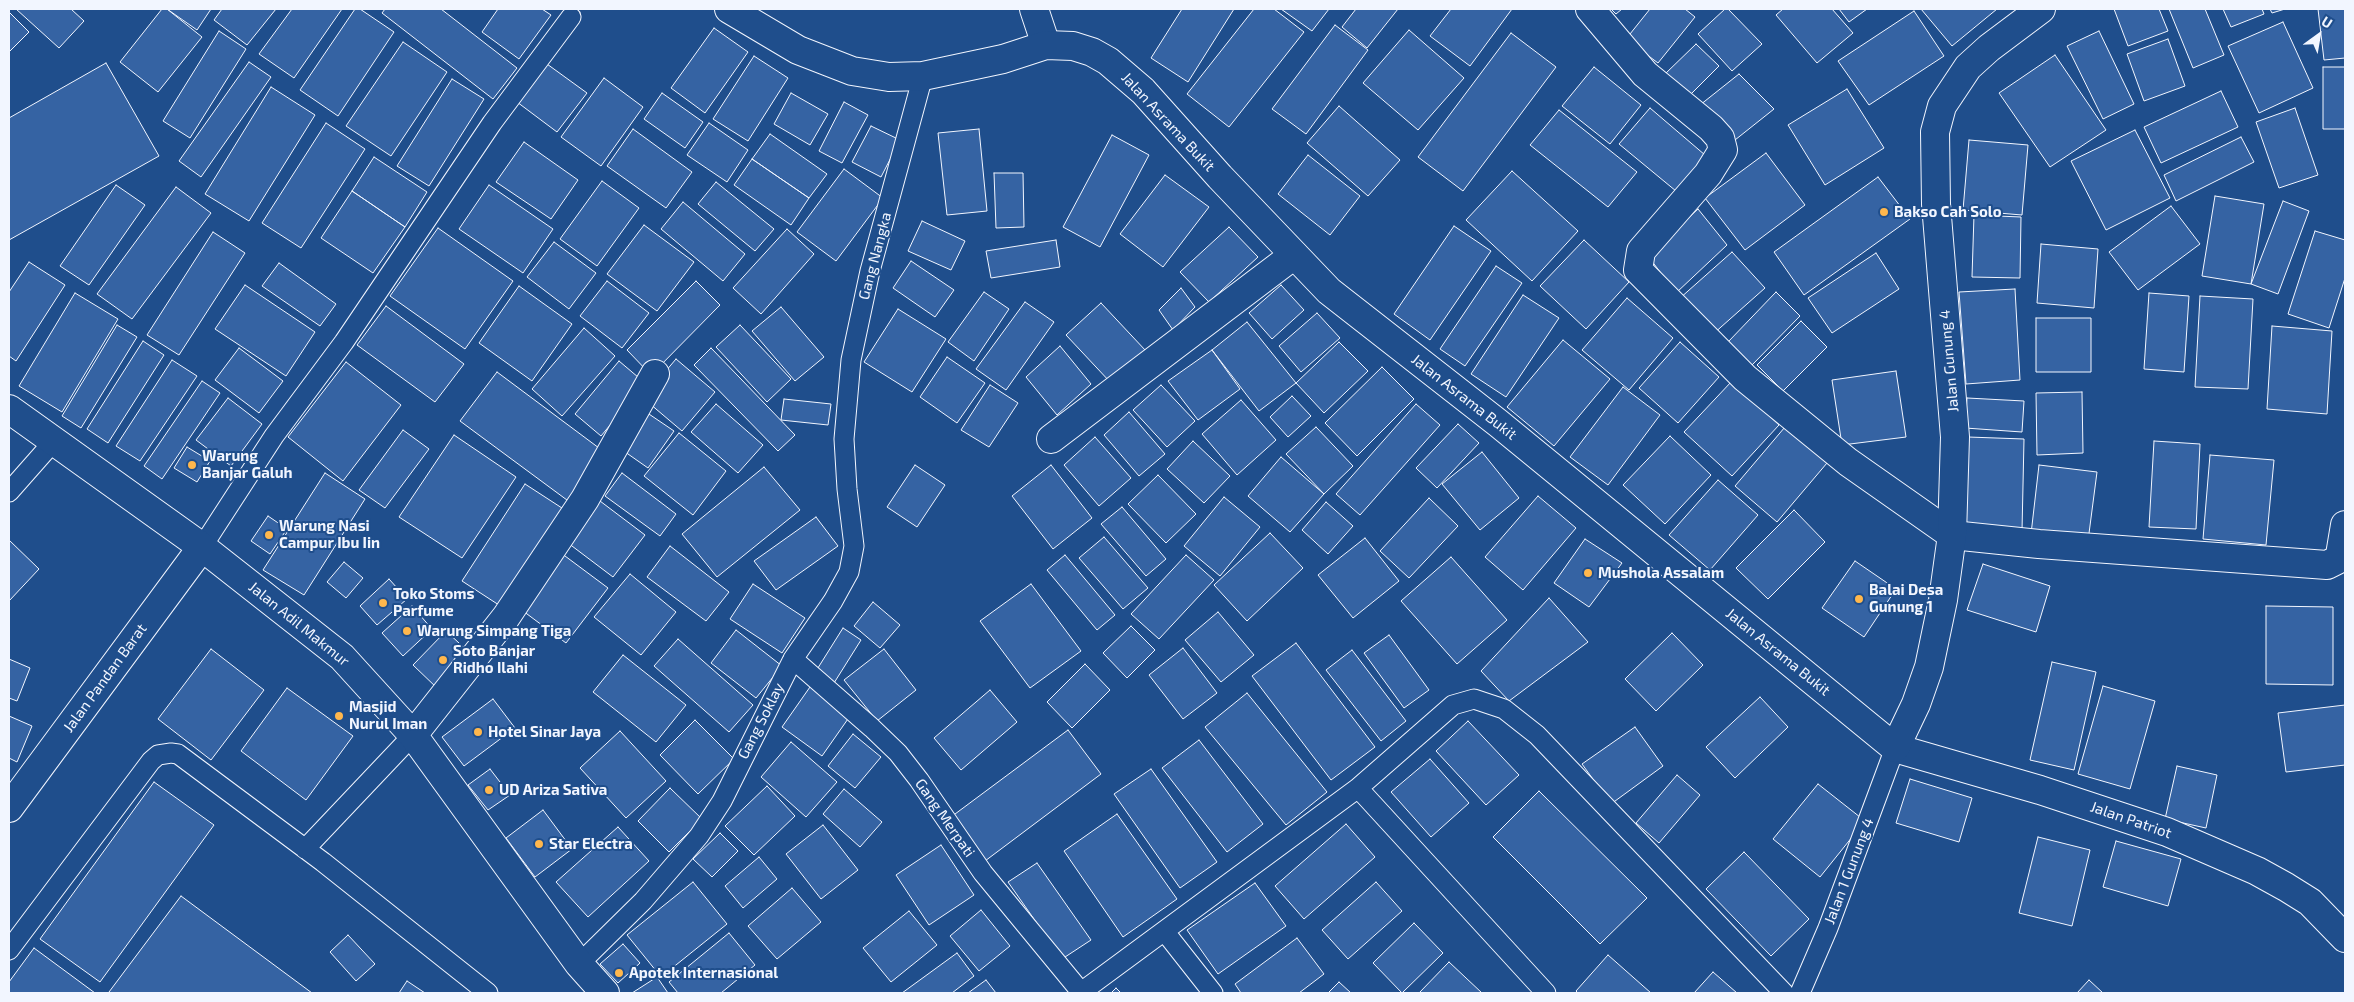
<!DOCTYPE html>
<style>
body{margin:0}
#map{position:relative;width:2354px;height:1002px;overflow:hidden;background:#1f4e8c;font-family:"Exo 2",sans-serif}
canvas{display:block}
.frame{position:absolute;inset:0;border:10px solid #f2f6ff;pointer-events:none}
.north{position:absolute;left:2294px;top:10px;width:50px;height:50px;-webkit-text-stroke:4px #1f4e8c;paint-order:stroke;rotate:32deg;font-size:14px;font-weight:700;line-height:20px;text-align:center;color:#f2f6ff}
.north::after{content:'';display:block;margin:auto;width:18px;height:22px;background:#f2f6ff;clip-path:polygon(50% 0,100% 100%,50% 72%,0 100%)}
</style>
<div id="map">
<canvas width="2354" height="1002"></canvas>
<div class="frame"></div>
<div class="north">U</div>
</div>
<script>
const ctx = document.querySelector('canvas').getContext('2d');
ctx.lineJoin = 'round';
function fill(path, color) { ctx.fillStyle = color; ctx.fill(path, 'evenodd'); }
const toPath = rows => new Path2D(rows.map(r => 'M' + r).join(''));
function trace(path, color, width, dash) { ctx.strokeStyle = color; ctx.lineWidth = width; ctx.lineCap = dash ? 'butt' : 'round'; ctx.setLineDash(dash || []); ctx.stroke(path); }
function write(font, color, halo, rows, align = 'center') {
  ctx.font = font + ' "Exo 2",sans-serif'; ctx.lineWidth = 4; ctx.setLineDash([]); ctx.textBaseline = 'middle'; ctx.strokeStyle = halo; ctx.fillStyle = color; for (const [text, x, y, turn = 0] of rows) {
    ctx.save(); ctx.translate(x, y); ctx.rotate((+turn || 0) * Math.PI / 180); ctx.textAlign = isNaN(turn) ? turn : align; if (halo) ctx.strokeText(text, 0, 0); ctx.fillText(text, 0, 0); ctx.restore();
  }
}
const building = toPath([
 [16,9,71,9,84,21,59,48,16,9],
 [162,9,167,9,202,37,158,92,120,62,162,9],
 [167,9,211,9,197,30,167,9],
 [222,9,276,9,247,45,214,20,222,9],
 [292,9,342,9,294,78,259,54,292,9],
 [355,9,360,9,394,32,338,116,300,90,355,9],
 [385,9,441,9,517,68,493,99,382,13,385,9],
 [498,9,542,9,551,15,519,59,482,32,498,9],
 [1182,9,1234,9,1188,82,1151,58,1182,9],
 [1254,9,1274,9,1304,32,1229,127,1187,94,1254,9],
 [1281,9,1329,9,1312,31,1281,9],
 [1356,9,1398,9,1367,48,1342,27,1356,9],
 [1451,9,1512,9,1470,66,1430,36,1451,9],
 [1611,9,1622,9,1616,14,1611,9],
 [1650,9,1685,9,1695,17,1658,63,1626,39,1650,9],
 [1725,9,1728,9,1762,44,1732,71,1698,34,1725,9],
 [1783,9,1832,9,1853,33,1817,63,1776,15,1783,9],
 [1839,9,1867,9,1849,22,1839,9],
 [1921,9,1997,9,1952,46,1921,9],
 [2114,9,2159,9,2168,31,2128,46,2114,9],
 [2169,9,2205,9,2224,55,2193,68,2169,9],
 [2223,9,2262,9,2264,14,2231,27,2223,9],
 [2270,9,2285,9,2272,13,2270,9],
 [2318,9,2345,9,2345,58,2324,60,2318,9],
 [1914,11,1944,56,1869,105,1838,61,1914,11],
 [9,12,29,32,9,52,9,12],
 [2283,22,2313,88,2259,113,2228,46,2283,22],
 [1335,25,1368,50,1306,134,1272,109,1335,25],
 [714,28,748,52,705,113,671,88,714,28],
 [1409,30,1464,78,1418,130,1363,83,1409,30],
 [219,31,246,49,190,138,163,121,219,31],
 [2099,31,2134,104,2103,119,2067,46,2099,31],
 [1511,33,1556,67,1463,191,1418,157,1511,33],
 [2168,39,2185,86,2144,101,2127,54,2168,39],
 [403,42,447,72,391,156,346,126,403,42],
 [1696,44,1719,66,1689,96,1665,74,1696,44],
 [2055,55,2106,130,2050,167,1999,93,2055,55],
 [754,56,788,78,748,141,713,119,754,56],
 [249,62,271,77,201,177,179,161,249,62],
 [106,63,159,156,9,240,9,118,106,63],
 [547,64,587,93,557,132,517,102,547,64],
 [1594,67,1641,105,1610,144,1562,106,1594,67],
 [2323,67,2345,67,2345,129,2323,129,2323,67],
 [1739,74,1774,109,1735,140,1700,105,1739,74],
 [604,78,643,107,601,166,561,137,604,78],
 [452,79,484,99,429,186,397,166,452,79],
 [271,87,315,115,249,221,205,194,271,87],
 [1847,89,1884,148,1825,185,1788,125,1847,89],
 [2221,91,2238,127,2161,163,2144,127,2221,91],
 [662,93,703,122,685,148,644,119,662,93],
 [791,93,828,114,810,145,774,124,791,93],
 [844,102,868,115,842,163,819,151,844,102],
 [1339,106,1400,160,1368,196,1307,143,1339,106],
 [1650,108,1712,161,1682,196,1619,144,1650,108],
 [2295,108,2318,175,2279,188,2256,122,2295,108],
 [1559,110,1637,172,1608,207,1530,145,1559,110],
 [326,123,365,149,301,248,262,223,326,123],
 [709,123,748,150,727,182,687,155,709,123],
 [871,126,900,140,881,177,852,162,871,126],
 [633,129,692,172,666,208,607,166,633,129],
 [979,129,987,211,947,215,938,133,979,129],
 [2135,130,2170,198,2106,230,2071,161,2135,130],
 [770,134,827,174,809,198,752,159,770,134],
 [1112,135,1149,155,1100,247,1063,227,1112,135],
 [2241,137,2254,162,2176,201,2164,175,2241,137],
 [1969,140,2028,145,2022,215,1963,210,1969,140],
 [524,142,578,180,551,219,496,182,524,142],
 [1766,153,1805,205,1745,250,1705,198,1766,153],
 [1308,155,1360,196,1330,235,1278,194,1308,155],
 [374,157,427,192,405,227,352,191,374,157],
 [752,159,809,198,791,225,734,185,752,159],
 [844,169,883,198,836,261,797,232,844,169],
 [1512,171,1578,231,1532,281,1466,220,1512,171],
 [994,173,1023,173,1024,227,996,228,994,173],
 [1165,175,1209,207,1163,267,1120,234,1165,175],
 [1878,177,1910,219,1804,295,1774,252,1878,177],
 [602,181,639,208,597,266,560,239,602,181],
 [716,182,774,229,755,251,698,204,716,182],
 [116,185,145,205,89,285,60,266,116,185],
 [489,185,553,229,523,273,459,229,489,185],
 [176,187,211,213,132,319,97,294,176,187],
 [352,191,405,227,373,273,321,238,352,191],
 [2215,196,2264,204,2251,284,2202,276,2215,196],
 [2283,201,2309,211,2278,294,2251,284,2283,201],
 [683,202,745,254,723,281,661,229,683,202],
 [2171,206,2200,244,2138,290,2109,252,2171,206],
 [1698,209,1727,245,1676,293,1648,256,1698,209],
 [1974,215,2021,217,2020,278,1972,277,1974,215],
 [922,221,965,241,951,270,908,251,922,221],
 [644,225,694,262,657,311,607,274,644,225],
 [1454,226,1491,251,1430,340,1394,314,1454,226],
 [1229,227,1258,257,1209,302,1180,272,1229,227],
 [438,228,513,281,465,349,390,296,438,228],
 [787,229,814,254,761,314,733,288,787,229],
 [2315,231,2345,240,2345,278,2329,328,2288,314,2315,231],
 [213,232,245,253,179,355,147,335,213,232],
 [1056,240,1060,267,991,278,986,251,1056,240],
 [1584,240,1629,282,1586,329,1540,286,1584,240],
 [554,242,596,273,569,309,527,277,554,242],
 [2041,244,2098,249,2094,308,2037,303,2041,244],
 [1732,252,1765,288,1712,335,1679,299,1732,252],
 [1876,253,1899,289,1832,333,1808,298,1876,253],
 [911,261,954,290,935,317,893,288,911,261],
 [29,262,65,285,16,361,9,356,9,292,29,262],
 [279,263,336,304,320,326,262,286,279,263],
 [1496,266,1522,283,1465,366,1440,349,1496,266],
 [607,281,649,313,622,348,580,316,607,281],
 [696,281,720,305,651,375,627,350,696,281],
 [245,285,315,332,286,376,215,329,245,285],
 [1281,285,1304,310,1272,339,1249,313,1281,285],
 [519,286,572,324,532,381,479,343,519,286],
 [1181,288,1195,307,1173,330,1159,310,1181,288],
 [2015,289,2020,380,1966,384,1959,292,2015,289],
 [984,292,1009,309,974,361,948,342,984,292],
 [1776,292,1800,316,1752,365,1728,342,1776,292],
 [75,293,118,319,62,412,19,386,75,293],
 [2149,293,2189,296,2184,372,2144,369,2149,293],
 [1523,295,1559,318,1506,397,1471,374,1523,295],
 [2200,296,2253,299,2248,389,2195,387,2200,296],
 [1627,298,1673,338,1629,390,1582,350,1627,298],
 [1025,302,1054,322,1006,390,976,369,1025,302],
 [1101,303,1146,351,1111,383,1066,335,1101,303],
 [386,306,464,364,435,402,357,345,386,306],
 [781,307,824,357,795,381,752,331,781,307],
 [898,309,946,339,912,392,864,362,898,309],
 [1317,313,1340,338,1301,372,1279,346,1317,313],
 [2036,318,2091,318,2091,372,2036,372,2036,318],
 [1801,321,1827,347,1783,391,1757,365,1801,321],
 [1247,322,1296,383,1259,411,1212,350,1247,322],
 [117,325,137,337,81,428,62,416,117,325],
 [740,325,791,379,767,402,716,347,740,325],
 [2272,326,2332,331,2327,414,2267,409,2272,326],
 [584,328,615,356,562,416,532,389,584,328],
 [1563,340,1610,379,1554,446,1507,407,1563,340],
 [143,341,164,355,108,443,87,429,143,341],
 [1339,342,1368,371,1324,413,1296,383,1339,342],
 [1680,342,1719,377,1678,423,1639,388,1680,342],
 [1060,346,1091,384,1057,415,1026,377,1060,346],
 [239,348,283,381,259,413,215,380,239,348],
 [711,348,795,435,778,451,694,365,711,348],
 [1212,350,1240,389,1198,420,1168,381,1212,350],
 [947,357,985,383,957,423,920,397,947,357],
 [676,359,715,392,682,431,643,398,676,359],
 [172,360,197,376,140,461,116,446,172,360],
 [619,361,645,383,601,436,575,414,619,361],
 [346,362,401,405,343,481,288,437,346,362],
 [1382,367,1414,399,1357,456,1325,423,1382,367],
 [1896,371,1906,437,1842,445,1832,380,1896,371],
 [497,372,607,454,571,503,460,421,497,372],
 [202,381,220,393,162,479,144,466,202,381],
 [1732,381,1779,425,1732,476,1684,432,1732,381],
 [990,385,1018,403,989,447,961,430,990,385],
 [1161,385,1195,421,1167,447,1133,410,1161,385],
 [1623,387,1660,415,1608,485,1570,457,1623,387],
 [2082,392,2083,453,2037,455,2036,393,2082,392],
 [1292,396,1311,416,1288,437,1270,417,1292,396],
 [228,398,262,424,231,466,196,440,228,398],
 [1967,398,2024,401,2022,432,1965,428,1967,398],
 [784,399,831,404,828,425,781,420,784,399],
 [1241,400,1276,440,1237,475,1202,434,1241,400],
 [716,404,763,445,738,473,691,432,716,404],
 [1416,404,1440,425,1360,515,1336,494,1416,404],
 [643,410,674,431,648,468,618,447,643,410],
 [1129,412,1165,454,1139,476,1104,435,1129,412],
 [1458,424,1479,443,1437,488,1416,468,1458,424],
 [1316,427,1353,466,1324,494,1286,454,1316,427],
 [1785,427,1827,463,1777,522,1735,486,1785,427],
 [403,430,429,449,385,508,359,490,403,430],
 [679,433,726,471,693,515,644,476,679,433],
 [454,435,516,477,462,558,399,517,454,435],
 [1670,436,1711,475,1665,524,1623,485,1670,436],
 [1095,437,1131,478,1099,506,1064,465,1095,437],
 [1968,437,2024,439,2022,531,1966,529,1968,437],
 [1193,441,1230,476,1204,503,1167,469,1193,441],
 [2154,441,2200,444,2196,529,2149,527,2154,441],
 [187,447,210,461,197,482,174,468,187,447],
 [1482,452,1519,498,1480,530,1442,484,1482,452],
 [2210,455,2274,460,2266,545,2203,539,2210,455],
 [1281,457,1324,494,1290,532,1248,496,1281,457],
 [915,465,945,485,917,527,887,507,915,465],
 [1051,465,1092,518,1053,549,1012,496,1051,465],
 [2039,465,2097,472,2088,541,2031,534,2039,465],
 [764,467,800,510,717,577,682,534,764,467],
 [325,473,365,499,304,595,263,570,325,473],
 [622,473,676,514,660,536,605,496,622,473],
 [1158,475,1196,514,1166,543,1128,504,1158,475],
 [1718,480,1758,515,1710,570,1669,535,1718,480],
 [525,484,565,510,502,607,462,581,525,484],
 [1538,496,1576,528,1523,590,1485,557,1538,496],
 [1224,497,1260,527,1220,576,1184,546,1224,497],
 [1429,498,1458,526,1409,578,1380,551,1429,498],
 [600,501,645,535,613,577,568,543,600,501],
 [1326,502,1353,526,1328,554,1302,530,1326,502],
 [1122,507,1166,559,1146,576,1101,524,1122,507],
 [1794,510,1825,542,1768,599,1736,568,1794,510],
 [268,516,287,529,270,554,251,541,268,516],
 [816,517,838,546,776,590,754,561,816,517],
 [1270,533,1303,568,1247,621,1214,585,1270,533],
 [1104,537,1148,588,1123,609,1079,558,1104,537],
 [1365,538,1399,581,1353,618,1318,575,1365,538],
 [1585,539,1622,563,1589,607,1554,583,1585,539],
 [9,540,39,569,9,601,9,540],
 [670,546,729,592,706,621,647,577,670,546],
 [561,553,608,588,566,643,519,608,561,553],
 [1065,555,1115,615,1097,630,1047,570,1065,555],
 [1186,555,1214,580,1159,639,1131,614,1186,555],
 [1451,557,1507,620,1457,664,1401,601,1451,557],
 [1855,561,1896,589,1864,637,1822,608,1855,561],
 [344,562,363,578,346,598,327,582,344,562],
 [1983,564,2050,586,2036,632,1967,610,1983,564],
 [630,574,676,612,641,655,594,617,630,574],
 [389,579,407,599,377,625,360,606,389,579],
 [753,584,805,618,782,653,730,619,753,584],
 [1031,584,1081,651,1030,688,980,621,1031,584],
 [1549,598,1588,642,1509,701,1481,671,1549,598],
 [873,602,900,625,880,648,854,626,873,602],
 [412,606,432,629,403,656,382,633,412,606],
 [2266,606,2333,607,2333,685,2266,684,2266,606],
 [1218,612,1254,655,1221,682,1185,640,1218,612],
 [1131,626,1155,650,1127,678,1103,653,1131,626],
 [843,628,861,640,834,683,816,671,843,628],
 [736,630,782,666,756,698,711,663,736,630],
 [446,631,472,655,438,689,413,665,446,631],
 [1672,633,1703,665,1656,711,1625,679,1672,633],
 [1389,635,1429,690,1404,708,1364,653,1389,635],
 [678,639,753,705,729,732,654,666,678,639],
 [1296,643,1375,747,1331,780,1252,676,1296,643],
 [1183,648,1217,693,1183,719,1149,675,1183,648],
 [211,649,264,690,211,760,158,719,211,649],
 [884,649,916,690,877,721,844,680,884,649],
 [1352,650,1406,721,1381,741,1326,670,1352,650],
 [623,655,686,705,656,742,593,692,623,655],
 [9,659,30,668,17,701,9,698,9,659],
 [2052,662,2096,672,2074,770,2030,760,2052,662],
 [1085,664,1110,690,1072,728,1047,702,1085,664],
 [2103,686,2155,701,2130,789,2078,774,2103,686],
 [810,687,850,716,822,756,782,727,810,687],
 [287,688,353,736,306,800,241,751,287,688],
 [990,690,1017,722,961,770,934,738,990,690],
 [1247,693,1327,792,1286,825,1205,727,1247,693],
 [1760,697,1788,727,1735,778,1706,747,1760,697],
 [493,699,515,728,464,766,442,737,493,699],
 [2345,705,2345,765,2286,772,2278,713,2345,705],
 [9,716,32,726,17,762,9,758,9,716],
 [695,720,734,759,698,794,660,755,695,720],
 [1468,721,1519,775,1486,805,1436,751,1468,721],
 [1635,727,1663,766,1611,804,1582,764,1635,727],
 [1068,730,1101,774,985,861,951,817,1068,730],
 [620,731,666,781,626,818,580,768,620,731],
 [853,734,881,757,855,788,828,766,853,734],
 [1199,740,1263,824,1227,852,1162,768,1199,740],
 [791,742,837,782,806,817,761,777,791,742],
 [1430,759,1469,803,1431,837,1391,792,1430,759],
 [2177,766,2217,775,2206,828,2165,819,2177,766],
 [490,769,510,795,488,810,468,785,490,769],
 [1151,769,1217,862,1180,888,1114,794,1151,769],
 [1677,775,1700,795,1659,843,1636,823,1677,775],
 [1910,779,1972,798,1959,842,1896,823,1910,779],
 [154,782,214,825,100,982,40,939,154,782],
 [1818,784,1865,821,1820,877,1773,839,1818,784],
 [767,786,795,816,754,855,725,826,767,786],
 [670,788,702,819,669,852,638,821,670,788],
 [844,789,882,822,860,847,823,814,844,789],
 [1539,791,1647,898,1600,944,1493,837,1539,791],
 [543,810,572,849,535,877,506,838,543,810],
 [1117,814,1177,899,1123,937,1064,851,1117,814],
 [1346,824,1375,857,1304,919,1275,886,1346,824],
 [823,825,858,870,821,899,786,854,823,825],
 [618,827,649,861,588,917,556,882,618,827],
 [720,833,738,851,712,877,693,859,720,833],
 [2038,837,2090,850,2072,926,2019,913,2038,837],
 [2116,841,2181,859,2168,906,2103,887,2116,841],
 [941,845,974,895,929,925,896,875,941,845],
 [1744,852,1809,919,1771,956,1706,889,1744,852],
 [759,857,777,879,743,908,725,886,759,857],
 [1037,863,1091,940,1062,959,1008,882,1037,863],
 [693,882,727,924,661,977,627,935,693,882],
 [1376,882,1402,911,1348,959,1322,930,1376,882],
 [1255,883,1286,926,1218,974,1187,930,1255,883],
 [792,888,821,922,777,959,748,926,792,888],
 [181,896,312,993,111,993,109,992,181,896],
 [981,910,1010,946,979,971,950,936,981,910],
 [909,911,937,945,891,982,863,948,909,911],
 [1414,923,1443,953,1402,993,1373,963,1414,923],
 [729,933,755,965,721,993,678,993,669,982,729,933],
 [348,935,375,964,356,981,330,952,348,935],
 [1297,938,1324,974,1299,993,1241,993,1235,984,1297,938],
 [623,944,640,963,618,983,600,964,623,944],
 [34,948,95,993,9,993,9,982,34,948],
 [957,953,974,976,952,993,902,993,957,953],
 [1608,955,1651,993,1578,993,1576,991,1608,955],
 [1449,962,1482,993,1419,993,1449,962],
 [1713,972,1737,993,1694,993,1713,972],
 [657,977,668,993,632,993,657,977],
 [986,980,996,993,968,993,986,980],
 [2089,980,2103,993,2077,993,2089,980],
 [407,981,425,993,399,993,407,981],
 [1339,982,1351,993,1328,993,1339,982],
 [1116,988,1121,993,1111,993,1116,988]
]);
fill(building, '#3563a3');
trace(building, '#f2f6ff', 1);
const service = toPath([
 [9,492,54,441],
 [202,547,274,436,344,342,492,123,571,17],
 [793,659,872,728,898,753,919,780,983,873,1081,992],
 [1358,788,1546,993],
 [305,849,413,735],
 [1165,932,1213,993],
 [9,950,151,761,158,755,171,753,178,754,323,862,488,993],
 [579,964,643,901,699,836,722,801,793,659,833,601,849,572,854,546,847,489,844,439,851,360,870,271,923,76],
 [1080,993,1358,788,1453,705,1474,699,1504,709,1537,735,1784,993],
 [1800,993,1828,928,1895,748]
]);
const minor = toPath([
 [1034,9,1046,45],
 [1590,9,1645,74,1711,128,1720,138,1723,150,1708,174,1641,251,1638,270,1745,378,1848,462,1952,535,2039,544,2327,565,2337,560,2340,555,2345,525],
 [9,409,202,547,342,657,413,735,579,964,605,993],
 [1051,439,1294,255],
 [413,735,506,617,585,499,655,374],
 [1895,748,2040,790,2167,832,2257,871,2286,887,2310,902,2345,938],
 [9,808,202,547]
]);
const tertiary = toPath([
 [729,9,798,50,852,71,889,77,923,76,1003,59,1046,45,1073,46,1092,52,1108,61,1143,91,1220,177,1329,291,1498,423,1895,748,1916,704,1929,667,1943,600,1952,535,1955,437,1936,204,1935,132,1942,106,1968,67,1989,48,2041,9]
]);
trace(service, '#f2f6ff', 21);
trace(minor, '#f2f6ff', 30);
trace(tertiary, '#f2f6ff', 30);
trace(service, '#1f4e8c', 19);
trace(minor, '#1f4e8c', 28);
trace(tertiary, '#1f4e8c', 28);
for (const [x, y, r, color] of [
 [1884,212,5,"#ffb74d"],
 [192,465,5,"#ffb74d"],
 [269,535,5,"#ffb74d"],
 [1588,573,5,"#ffb74d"],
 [1859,599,5,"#ffb74d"],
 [383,603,5,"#ffb74d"],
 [407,631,5,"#ffb74d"],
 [443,660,5,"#ffb74d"],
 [339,716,5,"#ffb74d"],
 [478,732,5,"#ffb74d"],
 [489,790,5,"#ffb74d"],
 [539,844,5,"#ffb74d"],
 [619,973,5,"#ffb74d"]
]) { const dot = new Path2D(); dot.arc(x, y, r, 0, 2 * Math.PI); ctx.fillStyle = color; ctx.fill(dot); trace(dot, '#1f4e8c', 2); }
write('15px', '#f2f6ff', '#1f4e8c', [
 ["Jalan Asrama Bukit",1168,122,47],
 ["Gang Nangka",875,256,-75],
 ["Jalan Gunung 4",1949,361,-95],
 ["Jalan Asrama Bukit",1464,397,38],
 ["Jalan Adil Makmur",299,624,39],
 ["Jalan Asrama Bukit",1778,652,39],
 ["Jalan Pandan Barat",105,678,-54],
 ["Gang Soklay",761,721,-63],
 ["Gang Merpati",945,818,55],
 ["Jalan Patriot",2131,820,19],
 ["Jalan 1 Gunung 4",1849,871,-69]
]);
write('bold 15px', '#f2f6ff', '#1f4e8c', [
 ["Bakso Cah Solo",1894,212],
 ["Warung",202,456],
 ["Banjar Galuh",202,473],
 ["Warung Nasi",279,526],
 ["Campur Ibu Iin",279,543],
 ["Mushola Assalam",1598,573],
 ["Balai Desa",1869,590],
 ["Gunung 1",1869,607],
 ["Toko Stoms",393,594],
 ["Parfume",393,611],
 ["Warung Simpang Tiga",417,631],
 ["Soto Banjar",453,651],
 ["Ridho Ilahi",453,668],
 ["Masjid",349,707],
 ["Nurul Iman",349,724],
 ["Hotel Sinar Jaya",488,732],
 ["UD Ariza Sativa",499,790],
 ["Star Electra",549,844],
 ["Apotek Internasional",629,973]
], 'left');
</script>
